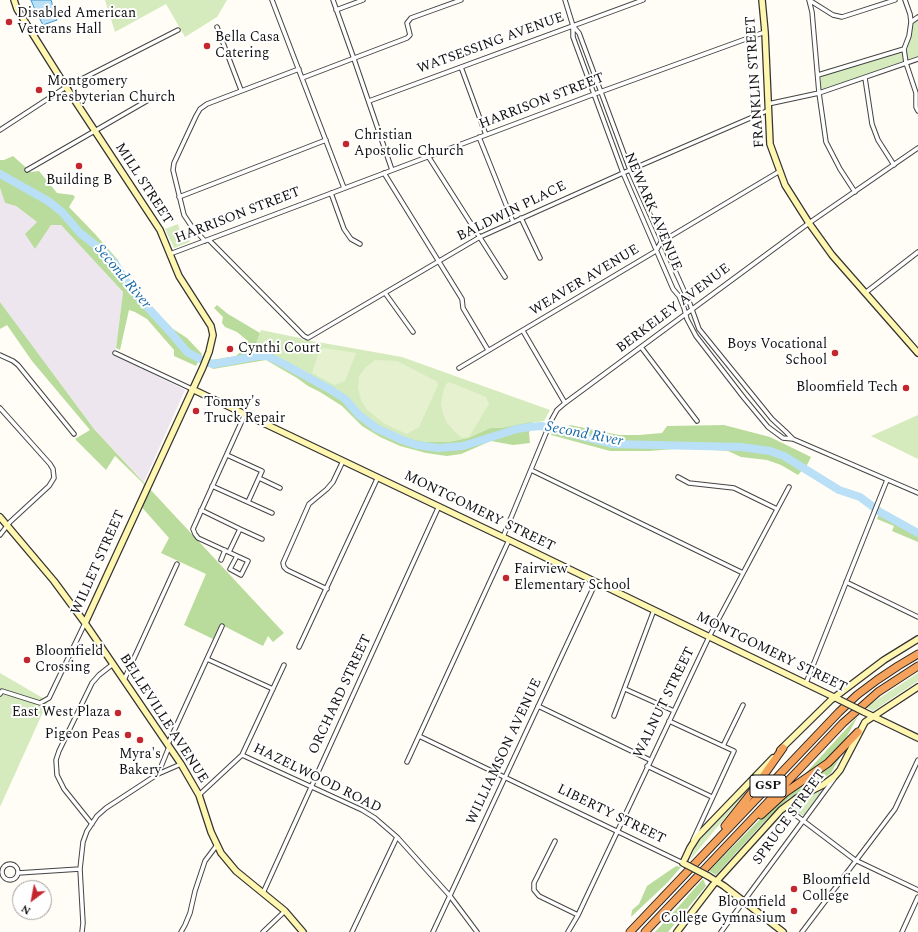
<!DOCTYPE html>
<style>
body{margin:0}
#map{position:relative;width:918px;height:932px;overflow:hidden;background:#fffdf5;font-family:Spectral,serif}
canvas{display:block}
.north{position:absolute;left:12px;top:880px;width:40px;height:40px;box-sizing:border-box;background:#fff;border:1px solid #a0a0a0;border-radius:50%;rotate:212deg;font-size:11px;font-weight:700;line-height:16px;text-align:center;color:#111}
.north::after{content:'';display:block;margin:auto;width:14px;height:18px;background:#c4262e;clip-path:polygon(50% 0,100% 100%,50% 72%,0 100%)}
</style>
<div id="map">
<canvas width="918" height="932"></canvas>
<div class="north">N</div>
</div>
<script>
const ctx = document.querySelector('canvas').getContext('2d');
ctx.lineJoin = 'round';
function fill(path, color) { ctx.fillStyle = color; ctx.fill(path, 'evenodd'); }
const toPath = rows => new Path2D(rows.map(r => 'M' + r).join(''));
function trace(path, color, width, dash) { ctx.strokeStyle = color; ctx.lineWidth = width; ctx.lineCap = dash ? 'butt' : 'round'; ctx.setLineDash(dash || []); ctx.stroke(path); }
function write(font, color, halo, rows, align = 'center') {
  ctx.font = font + ' Spectral,serif'; ctx.lineWidth = 4; ctx.setLineDash([]); ctx.textBaseline = 'middle'; ctx.strokeStyle = halo; ctx.fillStyle = color; for (const [text, x, y, turn = 0] of rows) {
    ctx.save(); ctx.translate(x, y); ctx.rotate((+turn || 0) * Math.PI / 180); ctx.textAlign = isNaN(turn) ? turn : align; if (halo) ctx.strokeText(text, 0, 0); ctx.fillText(text, 0, 0); ctx.restore();
  }
}
fill(toPath([
 [0,188,5,203,16,206,37,222,35,249,51,225,61,225,123,292,115,355,185,390,144,482,94,429,0,302]
]), '#eee6ef');
fill(toPath([
 [105,0,227,0,217,17,185,37,166,4,115,32],
 [918,19,918,57,821,90,821,76,907,50,914,23],
 [178,224,180,231,184,229,190,242,174,248,165,229],
 [261,330,300,338,303,340,312,341,402,357,550,410,544,421,501,428,490,428,468,438,448,442,425,442,407,438,387,430,359,411,348,397,256,344],
 [918,415,918,459,871,436],
 [0,673,48,701,0,807],
 [918,673,918,681,873,711,866,707],
 [753,784,690,860,697,843],
 [823,790,804,815,801,815,791,807,791,804]
]), '#d5ebbd');
fill(toPath([
 [13,156,31,172,39,171,57,193,73,195,75,197,69,207,95,234,118,260,123,271,137,291,150,306,173,329,187,338,202,354,196,366,174,356,174,350,147,319,135,312,129,310,120,350,116,348,123,292,61,225,51,225,35,249,25,234,37,222,16,206,5,203,0,188,0,160,4,160],
 [0,302,94,429,284,633,273,642,268,636,263,646,220,624,213,639,184,625,206,574,161,553,169,538,139,504,144,484,115,456,106,470,75,439,90,430,32,361,7,325,0,329],
 [217,305,228,314,260,333,256,344,348,397,359,411,387,430,407,438,425,442,448,442,468,438,490,428,501,428,532,422,529,433,530,443,513,445,491,441,461,454,447,456,426,453,400,446,380,437,362,426,342,406,320,392,308,386,297,378,266,360,213,369,209,366,211,360,236,356,247,346,248,343,248,341,237,332,225,327,222,323,223,317,214,308],
 [555,425,566,428,570,425,619,435,639,435,662,433,667,426,724,425,770,437,811,457,807,465,798,475,781,465,767,460,741,457,728,451,686,448,649,451,610,451,551,435],
 [880,512,918,532,918,542,892,531,894,526,877,519],
 [858,716,846,738,831,756,804,775],
 [846,747,831,773,813,786,789,798,762,824,716,875,709,871,769,810],
 [676,866,681,867,667,883,631,917,632,910,639,904,647,886],
 [703,879,706,886,668,932,655,932,671,915]
]), '#b9dc9c');
fill(toPath([
 [324,348,356,353,351,366,345,381,335,385,312,373,320,349],
 [375,360,397,361,436,381,438,385,419,427,407,434,385,424,367,410,361,400,358,388,359,376,366,367],
 [449,382,486,397,489,404,469,437,462,438,455,432,447,423,443,414,441,403,443,392,446,384]
]), '#e6f2cf');
const water = toPath([
 [31,0,51,0,57,20,43,25,35,10,31,0]
]);
fill(water, '#b9e0f7');
trace(water, '#3f96cf', 1);
trace(toPath([
 [0,174,48,201,62,212,80,233,104,252,116,265,131,289,172,334,187,352,200,359],
 [209,363,214,364,258,356,267,356,284,364,331,390,345,399,359,415,376,428,402,440,417,445,438,448,463,446,517,429,530,427,541,426,613,444,741,447,770,451,784,456,839,490,860,497,880,512,918,533]
]), '#b9e0f7', 8);
const street = toPath([
 [272,0,344,188],
 [333,0,354,59,392,170],
 [565,0,573,26,573,37,623,173,673,289,679,296,684,308,687,319,696,336,744,398,768,427,783,438,793,439,918,493],
 [809,0,812,12,819,93,826,142,840,169,855,192],
 [809,0,833,15,842,17,895,0],
 [905,0,910,14,911,22,909,36,904,49,906,63,916,93,916,107,918,111],
 [336,10,363,0],
 [911,22,918,17],
 [573,26,579,33,630,170,690,304,699,329,772,419,785,431,793,439],
 [217,27,241,90],
 [461,67,486,135],
 [818,75,904,49],
 [302,78,407,38,410,35,407,23,411,18,461,0],
 [865,78,872,124,878,140,894,165],
 [369,101,643,0],
 [768,104,819,93,918,59],
 [0,130,66,87,178,30],
 [479,137,513,222],
 [428,156,505,277],
 [27,170,157,95],
 [384,173,462,299,463,308,488,350],
 [331,193,344,229,351,239,360,244],
 [179,197,326,140],
 [521,218,540,258],
 [209,240,304,336,308,338,480,237,623,173,769,110],
 [205,241,192,227,184,215,173,170,174,163,196,116,200,109,207,104,299,69],
 [170,254,589,96,765,32],
 [385,293,413,332],
 [865,293,918,252],
 [523,331,565,403],
 [641,347,697,421],
 [115,353,192,389],
 [0,355,13,361,18,365,74,434],
 [459,368,656,251,661,242,780,171],
 [0,408,50,464,53,469,54,478,49,486,10,522,0,535],
 [227,455,262,471,248,502],
 [531,470,743,573],
 [678,477,689,483,734,488,777,509],
 [259,478,280,488],
 [212,486,272,513],
 [201,510,240,529,229,552],
 [240,529,262,539],
 [503,537,551,421,557,410,565,403,809,223,918,148],
 [237,556,230,569,241,575,248,561,198,538,195,534,193,529,245,414],
 [221,560,225,550],
 [846,582,918,617],
 [327,589,287,570,284,567,283,563,309,504,327,489,333,482,343,461],
 [299,647,378,477],
 [207,659,273,689],
 [124,680,177,564],
 [806,683,887,480],
 [625,689,674,711],
 [0,694,2,691,40,703,49,698,85,623],
 [538,706,650,760],
 [614,716,654,610],
 [669,721,734,751,693,840],
 [419,736,683,863],
 [168,744,222,626],
 [723,746,743,705],
 [242,755,362,810,375,818,397,837,450,896,477,932],
 [407,762,509,540],
 [647,766,712,797],
 [158,774,169,747],
 [199,795,242,755,284,665],
 [785,807,855,860,918,890],
 [92,824,64,789,57,775,56,760,59,751,92,683,99,675,113,664],
 [555,841,534,883,534,890,539,896,578,915],
 '2 872a8 8 0 1 1 16 0a8 8 0 1 1-16 0Z',
 [18,873,80,869],
 [263,893,439,506],
 [82,932,83,923,80,869,83,842,87,831,97,816,106,808,158,774,181,764],
 [181,932,185,925,190,913,195,891,205,861,217,845],
 [263,932,285,911],
 [352,932,397,837],
 [433,932,596,582],
 [568,932,578,915,709,637,789,487],
 [721,932,834,779],
 [802,932,895,809,918,760],
 [902,932,918,897]
]);
const secondary = toPath([
 [14,0,17,9,66,87,160,230,179,276,211,326,213,335,209,352,203,367,85,623],
 [762,0,765,32,770,144,785,185,809,223,832,255,918,353],
 [192,389,509,540,840,700],
 [0,517,54,581,85,623,181,764,199,795,211,832,221,853,236,871,285,911,303,932],
 [864,712,918,738],
 [780,750,831,700,884,660,918,639],
 [685,864,683,863,690,848,697,837,773,758],
 [708,876,724,886,783,932],
 [677,932,713,885,781,810,797,798,823,785,835,776,840,770,865,722,918,687]
]);
const highway = toPath([
 [761,815,786,792,828,763,858,732],
 [725,826,752,792,783,748],
 [630,932,839,712,857,695,877,680,898,666,918,654],
 [645,932,843,723,878,692,918,666]
]);
trace(street, '#444', 5.5);
trace(secondary, '#333', 8);
trace(highway, '#222', 9);
trace(street, '#fff', 3.5);
trace(secondary, '#fff6b0', 5.5);
trace(highway, '#f5a25d', 7);
const secondaryBridge = toPath([
 [840,700,864,712],
 [685,864,708,876]
]);
trace(secondaryBridge, '#333', 8, []);
trace(secondaryBridge, '#fff6b0', 5.5);
for (const [x, y, r, color] of [
 [9,22,4,"#c4262e"],
 [207,46,4,"#c4262e"],
 [39,90,4,"#c4262e"],
 [346,144,4,"#c4262e"],
 [79,166,4,"#c4262e"],
 [230,349,4,"#c4262e"],
 [835,353,4,"#c4262e"],
 [906,388,4,"#c4262e"],
 [196,411,4,"#c4262e"],
 [506,578,4,"#c4262e"],
 [27,660,4,"#c4262e"],
 [118,713,4,"#c4262e"],
 [128,735,4,"#c4262e"],
 [140,740,4,"#c4262e"],
 [794,889,4,"#c4262e"],
 [794,911,4,"#c4262e"]
]) { const dot = new Path2D(); dot.arc(x, y, r, 0, 2 * Math.PI); ctx.fillStyle = color; ctx.fill(dot); trace(dot, '#fff', 1.5); }
for (const [x, y, w] of [
 [768,786,36]
]) { const box = new Path2D(); box.roundRect(x - w / 2, y - 11, w, 22, 3); ctx.fillStyle = '#fff'; ctx.fill(box); trace(box, '#111', 1); }
write('bold 13px', '#111', null, [
 ["GSP",768,786]
]);
write('14px', '#111', '#fff', [
 ["Disabled American",17,14],
 ["Veterans Hall",17,30],
 ["Bella Casa",215,38],
 ["Catering",215,54],
 ["Montgomery",47,82],
 ["Presbyterian Church",47,98],
 ["Christian",354,136],
 ["Apostolic Church",354,152],
 ["Building B",79,181,"center"],
 ["Boys Vocational",827,345,"right"],
 ["School",827,361,"right"],
 ["Cynthi Court",238,349],
 ["Bloomfield Tech",898,388,"right"],
 ["Tommy's",204,403],
 ["Truck Repair",204,419],
 ["Fairview",514,570],
 ["Elementary School",514,586],
 ["Bloomfield",35,652],
 ["Crossing",35,668],
 ["East West Plaza",110,713,"right"],
 ["Pigeon Peas",120,735,"right"],
 ["Myra's",140,755,"center"],
 ["Bakery",140,771,"center"],
 ["Bloomfield",802,881],
 ["College",802,897],
 ["Bloomfield",786,903,"right"],
 ["College Gymnasium",786,919,"right"]
], 'left');
write('14px', '#111', '#fff', [
 ["WATSESSING AVENUE",491,44,-20],
 ["FRANKLIN STREET",756,82,-94],
 ["HARRISON STREET",542,102,-21],
 ["MILL STREET",143,184,57],
 ["BALDWIN PLACE",512,212,-26],
 ["NEWARK AVENUE",652,212,67],
 ["HARRISON STREET",238,216,-21],
 ["WEAVER AVENUE",585,281,-31],
 ["BERKELEY AVENUE",674,309,-37],
 ["MONTGOMERY STREET",479,512,26],
 ["WILLET STREET",99,563,-66],
 ["MONTGOMERY STREET",771,653,26],
 ["ORCHARD STREET",341,695,-65],
 ["WALNUT STREET",665,703,-64],
 ["BELLEVILLE AVENUE",163,719,57],
 ["WILLIAMSON AVENUE",505,752,-65],
 ["HAZELWOOD ROAD",317,779,26],
 ["LIBERTY STREET",611,815,26],
 ["SPRUCE STREET",790,818,-54]
]);
write('italic 15px', '#1768a6', '#fff', [
 ["Second River",122,277,50],
 ["Second River",584,435,11]
]);
</script>
